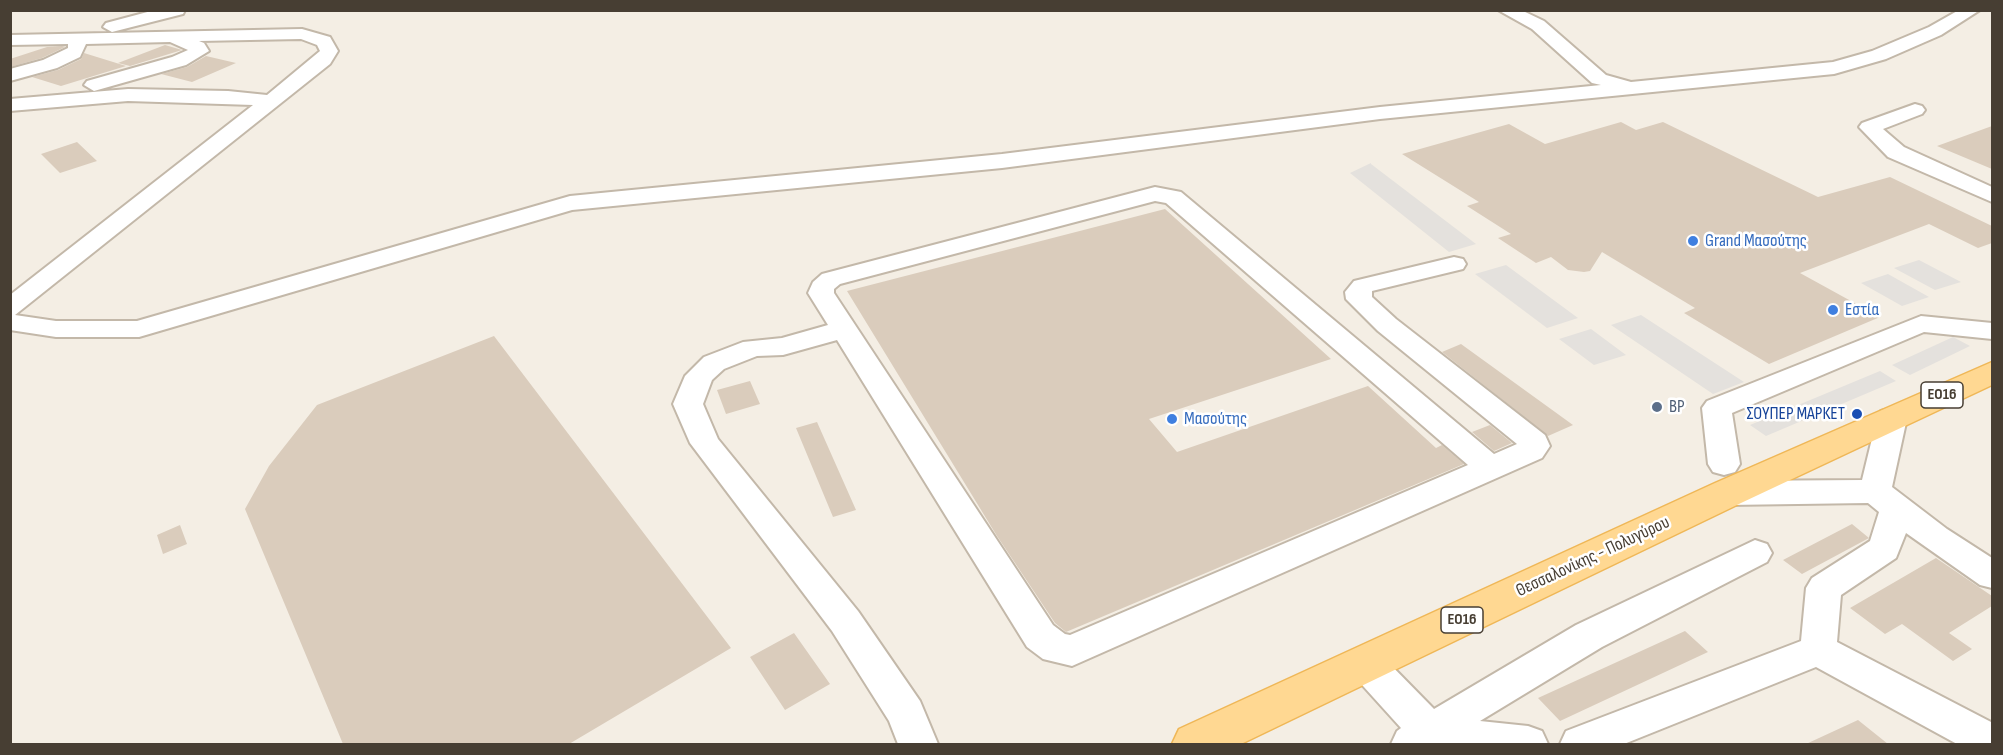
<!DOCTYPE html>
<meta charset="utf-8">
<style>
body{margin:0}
#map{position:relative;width:2003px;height:755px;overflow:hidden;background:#f4eee4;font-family:"Sofia Sans Condensed",sans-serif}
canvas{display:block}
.frame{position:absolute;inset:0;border:12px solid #473e33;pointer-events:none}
</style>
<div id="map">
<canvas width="2003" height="755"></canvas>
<div class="frame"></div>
</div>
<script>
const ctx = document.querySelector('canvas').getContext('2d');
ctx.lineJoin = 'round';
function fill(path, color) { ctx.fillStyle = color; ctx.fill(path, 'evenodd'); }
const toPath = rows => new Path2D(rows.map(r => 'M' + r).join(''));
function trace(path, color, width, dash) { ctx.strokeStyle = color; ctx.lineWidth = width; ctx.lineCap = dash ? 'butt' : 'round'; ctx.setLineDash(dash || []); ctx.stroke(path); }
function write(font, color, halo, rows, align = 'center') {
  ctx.font = font + ' "Sofia Sans Condensed",sans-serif'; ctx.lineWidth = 5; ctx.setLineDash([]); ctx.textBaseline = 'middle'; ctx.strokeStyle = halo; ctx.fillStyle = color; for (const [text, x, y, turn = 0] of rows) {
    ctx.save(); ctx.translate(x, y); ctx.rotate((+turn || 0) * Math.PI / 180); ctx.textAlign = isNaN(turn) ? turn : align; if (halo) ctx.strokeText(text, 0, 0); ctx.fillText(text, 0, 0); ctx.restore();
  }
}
fill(toPath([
 [1371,163,1371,164,1476,244,1449,252,1350,173],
 [1919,260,1961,282,1935,290,1894,268],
 [1506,265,1578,318,1547,328,1475,274],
 [1888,274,1929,297,1902,306,1861,283],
 [1641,315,1744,382,1713,394,1611,325],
 [1591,329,1626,355,1594,365,1559,339],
 [1953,337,1970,346,1910,375,1892,365],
 [1880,371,1896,381,1766,436,1750,425]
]), '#e4e1dd');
fill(toPath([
 [165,45,182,50,130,66,118,63],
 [62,46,65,47,42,58,10,67,10,59,47,47],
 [84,53,126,66,61,86,32,77,58,70,81,59],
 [206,56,236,63,192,82,161,74,187,67],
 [1621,122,1636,130,1663,122,1818,197,1890,177,1992,226,1992,243,1978,248,1929,224,1800,273,1880,317,1769,364,1684,313,1695,308,1602,252,1590,271,1584,272,1568,270,1551,257,1536,263,1498,238,1511,234,1467,206,1479,202,1402,154,1509,124,1545,144],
 [1992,126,1992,169,1937,146],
 [77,142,97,161,60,173,41,154],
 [1165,209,1331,359,1149,419,1177,452,1368,386,1436,448,1442,445,1464,464,1066,632,1055,623,997,536,847,291],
 [494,336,731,648,569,744,343,744,245,509,269,466,317,405],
 [1461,344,1573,425,1548,436,1442,352],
 [750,381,760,404,726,414,717,390],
 [817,422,856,510,833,517,796,428],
 [1490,425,1512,443,1494,451,1472,432],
 [1852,524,1869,538,1802,574,1783,560],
 [180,525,187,544,163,554,157,535],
 [1936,558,1992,596,1992,606,1949,633,1972,649,1953,661,1902,624,1885,634,1850,608],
 [1685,631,1708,652,1560,721,1538,698],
 [794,633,830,684,785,710,750,657],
 [1858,720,1888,744,1806,744]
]), '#daccbc');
const minor = toPath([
 [155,10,185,10,183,14,112,32,103,27,106,23,155,10],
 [1498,10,1521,10,1544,21,1606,75,1631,82,1833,62,1872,51,1929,27,1959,10,1980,10,1941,35,1886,59,1834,74,1380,119,1002,168,572,210,139,337,56,337,10,330,10,295,253,105,128,101,10,111,10,99,128,89,228,91,267,95,320,51,317,45,301,39,199,41,204,43,209,51,186,65,94,91,84,85,87,81,172,57,188,50,170,42,86,44,80,57,57,68,10,81,10,69,43,60,68,48,68,44,10,45,10,35,302,29,330,37,338,51,330,64,15,315,56,321,137,321,570,196,1002,154,1380,107,1601,85,1592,83,1532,29,1498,10],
 [1915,104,1922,106,1925,110,1922,114,1883,129,1904,147,1992,187,1992,202,1888,157,1859,127,1862,123,1915,104],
 [1155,187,1181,192,1494,454,1517,444,1378,331,1346,299,1345,292,1354,281,1454,257,1463,259,1466,264,1463,269,1372,291,1372,297,1396,319,1545,435,1550,446,1542,458,1072,666,1043,659,1027,647,837,340,783,355,757,356,724,369,712,380,703,404,718,439,858,611,920,701,938,744,898,744,889,721,832,631,690,443,673,404,685,376,704,357,743,342,782,338,828,325,808,293,813,282,822,274,1155,187],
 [1155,201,1166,203,1468,465,1070,635,1065,634,1053,625,834,293,834,289,840,284,1155,201],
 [1921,316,1992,323,1992,339,1924,332,1732,413,1740,464,1735,472,1724,475,1713,472,1708,464,1702,408,1707,401,1921,316],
 [1892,408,1903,411,1907,418,1892,487,1947,529,1992,558,1992,588,1980,585,1906,533,1896,558,1841,595,1837,642,1991,722,1992,744,1957,744,1816,667,1624,744,1560,744,1566,731,1801,641,1806,588,1812,578,1870,541,1879,512,1868,503,1728,505,1717,501,1712,493,1717,485,1728,481,1862,480,1877,418,1881,411,1892,408],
 [1755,540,1767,544,1772,553,1767,562,1602,647,1480,721,1528,726,1542,731,1548,744,1391,744,1397,731,1401,728,1354,676,1348,665,1354,654,1367,649,1380,654,1434,709,1576,625,1755,540]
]);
const major = toPath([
 [1992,362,1992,385,1741,503,1241,744,1172,744,1179,729,1715,483,1992,362]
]);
trace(minor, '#c3b8a9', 4);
trace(major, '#efb757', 3);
fill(minor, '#fff');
fill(major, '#ffd892');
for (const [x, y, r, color] of [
 [1693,241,6,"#3f7fe0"],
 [1833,310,6,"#3f7fe0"],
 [1657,407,6,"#5c6f8a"],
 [1857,414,6,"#1a4fb4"],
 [1172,419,6,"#3f7fe0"]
]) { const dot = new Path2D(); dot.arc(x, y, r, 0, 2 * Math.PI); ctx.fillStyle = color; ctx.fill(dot); trace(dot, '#fff', 2); }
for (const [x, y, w] of [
 [1942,395,42],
 [1462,620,42]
]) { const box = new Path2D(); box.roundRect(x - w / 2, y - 13, w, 26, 4.5); ctx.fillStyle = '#fff'; ctx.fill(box); trace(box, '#473e33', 1.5); }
write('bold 16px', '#473e33', null, [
 ["ΕΟ16",1942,395],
 ["ΕΟ16",1462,620]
]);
write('18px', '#366cbe', '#fff', [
 ["Grand Μασούτης",1705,241],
 ["Εστία",1845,310],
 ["Μασούτης",1184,419]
], 'left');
write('18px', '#4e5e75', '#fff', [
 ["BP",1669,407]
], 'left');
write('18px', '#164399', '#fff', [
 ["ΣΟΥΠΕΡ ΜΑΡΚΕΤ",1845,414]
], 'right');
write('18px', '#473e33', '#fff', [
 ["Θεσσαλονίκης - Πολυγύρου",1593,557,-25]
]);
</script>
